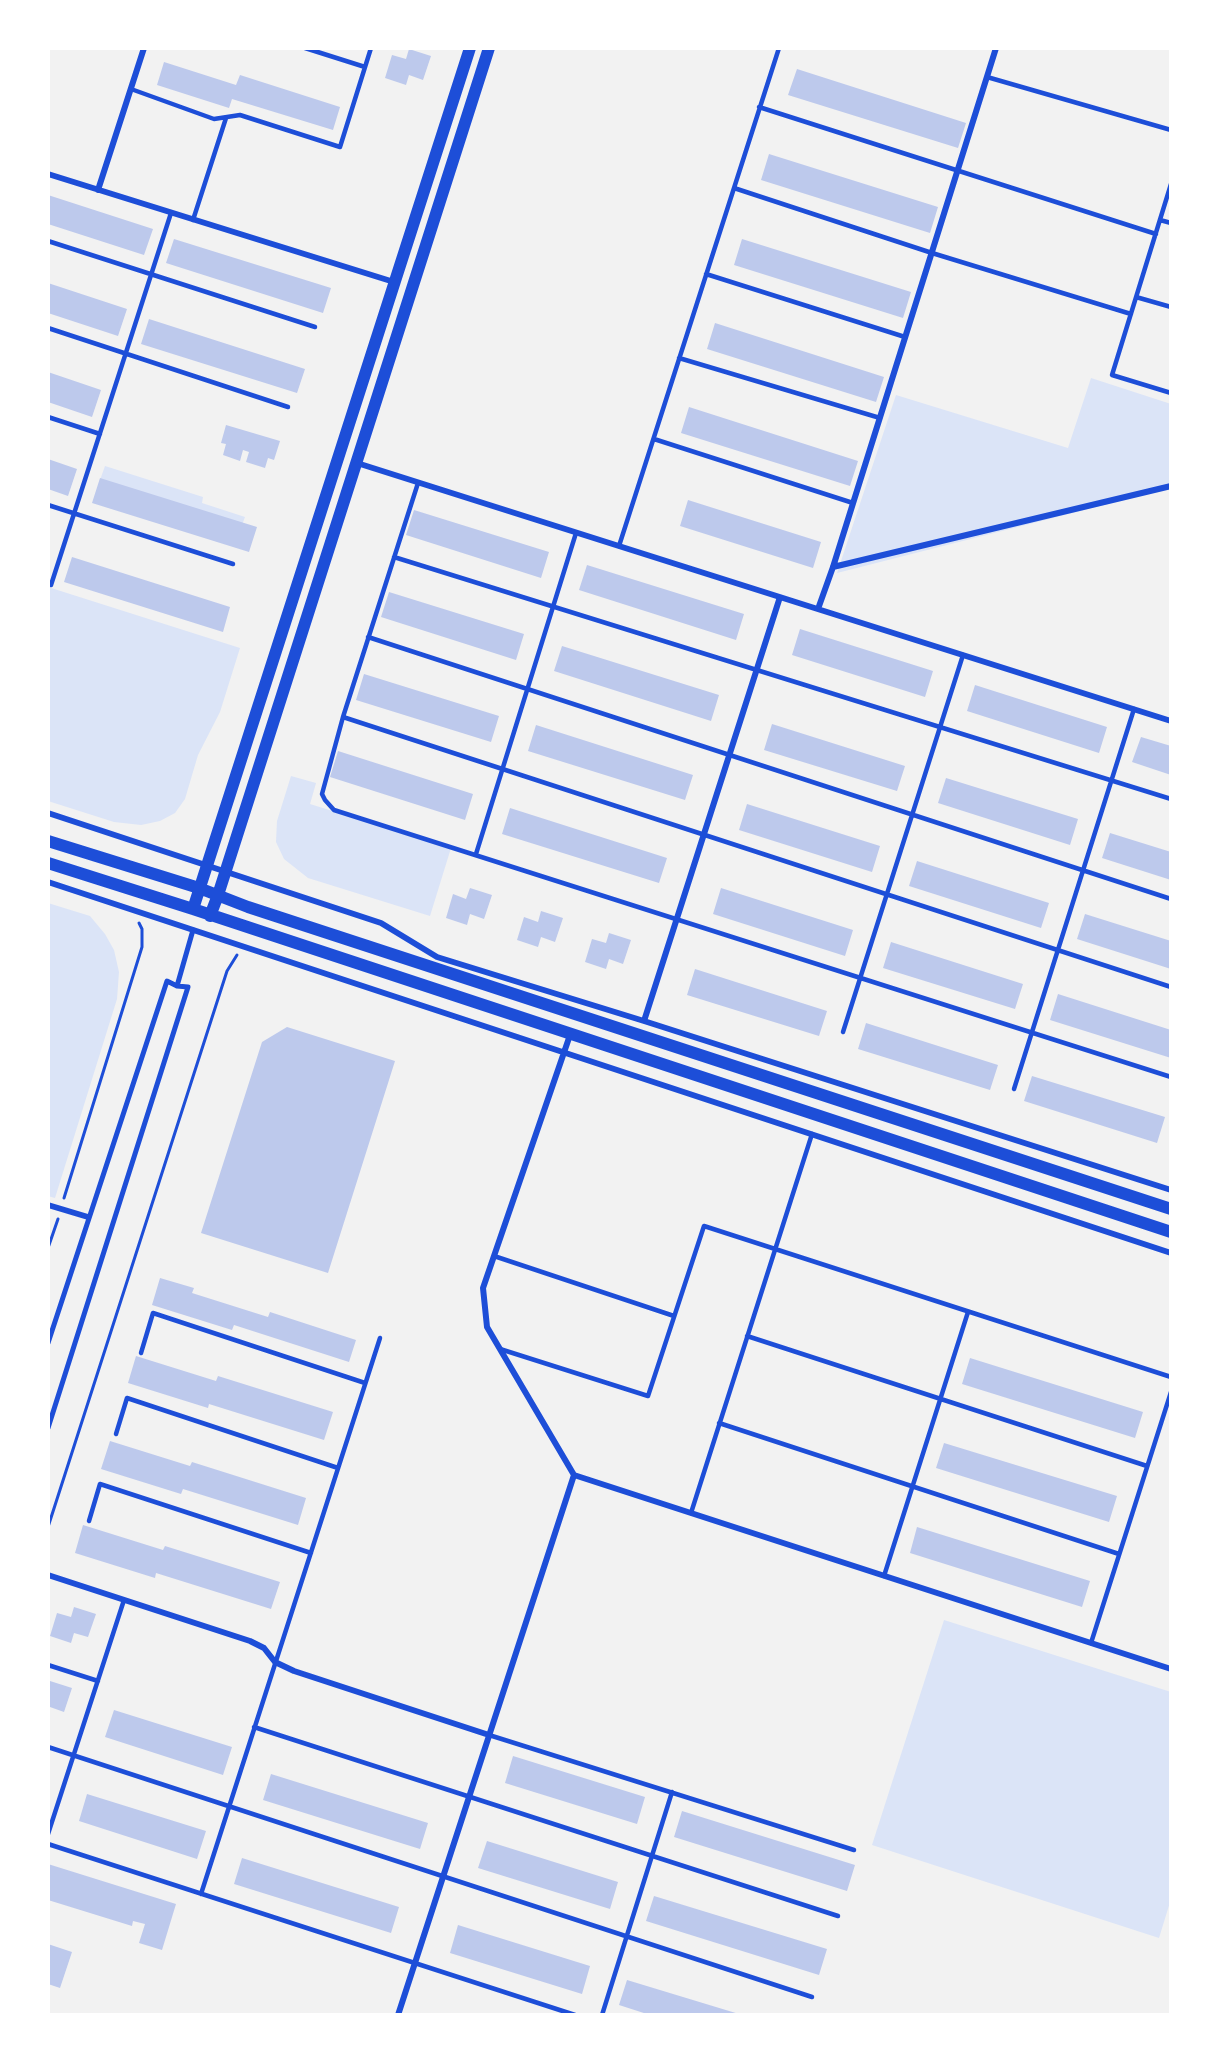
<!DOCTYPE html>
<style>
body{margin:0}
#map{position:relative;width:1219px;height:2063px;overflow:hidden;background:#f2f2f2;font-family:Ubuntu,sans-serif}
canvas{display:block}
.frame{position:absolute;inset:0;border:50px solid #fff;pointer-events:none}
</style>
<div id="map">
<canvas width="1219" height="2063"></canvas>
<div class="frame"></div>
</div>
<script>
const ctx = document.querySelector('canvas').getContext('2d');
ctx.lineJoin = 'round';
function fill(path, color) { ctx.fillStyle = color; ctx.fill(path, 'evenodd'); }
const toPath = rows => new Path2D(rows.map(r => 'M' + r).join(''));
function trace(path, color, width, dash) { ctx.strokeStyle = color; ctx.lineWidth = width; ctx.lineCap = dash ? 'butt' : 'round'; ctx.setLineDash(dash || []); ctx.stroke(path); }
fill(toPath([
 [1091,378,1171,404,1171,488,837,573,896,395,1068,448],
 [105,466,203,497,202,503,245,517,242,525,100,480],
 [48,587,240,648,220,712,198,755,185,799,175,813,160,821,141,825,114,822,48,801],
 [291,776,316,783,310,804,451,848,430,916,308,878,284,859,276,842,277,821],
 [48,903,90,916,105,934,114,950,119,972,117,999,55,1198,48,1196],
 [944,1620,1171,1692,1171,1899,1159,1938,872,1845]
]), '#dbe4f7');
fill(toPath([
 [409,49,431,56,423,80,409,75,406,85,385,78,392,55,406,59],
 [164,62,236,85,240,75,340,107,333,130,232,99,229,108,157,85],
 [797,69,966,123,958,148,788,95],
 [769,154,938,207,930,233,761,180],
 [48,195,153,229,144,255,48,224],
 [174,239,331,288,323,313,166,263],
 [742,239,911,292,903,318,734,265],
 [48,283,127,309,118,336,48,313],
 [149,319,305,369,297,393,141,344],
 [715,323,884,377,876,402,707,349],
 [48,372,101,390,92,417,48,402],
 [689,407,858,461,850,486,681,433],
 [226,425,280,441,274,460,268,458,265,468,246,462,249,452,243,450,240,461,223,455,226,444,221,443],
 [48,459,77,469,68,496,48,489],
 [100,478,257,527,249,552,92,503],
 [688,500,821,542,813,568,680,526],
 [414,510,549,552,541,578,406,535],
 [72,557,230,607,223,632,64,582],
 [587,565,744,614,736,640,579,590],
 [389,592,524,634,516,660,381,617],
 [800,629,933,671,925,697,792,655],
 [562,646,719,695,711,721,554,671],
 [364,674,499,716,491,742,356,700],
 [975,685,1107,727,1099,753,967,711],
 [772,724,905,766,897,791,764,750],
 [536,725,693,775,685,800,528,751],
 [1141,737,1171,746,1171,775,1132,762],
 [338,751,473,794,465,820,330,777],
 [946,778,1078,819,1070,845,938,803],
 [747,804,880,846,872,872,739,830],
 [510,808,667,858,659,883,502,834],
 [1110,833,1171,852,1171,880,1102,858],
 [917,861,1049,903,1041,928,909,886],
 [470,888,492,895,484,919,470,914,467,925,446,918,453,894,466,899],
 [721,888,853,930,845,956,713,914],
 [541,911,563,918,555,942,541,937,538,947,517,940,524,917,538,922],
 [1085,914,1171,941,1171,969,1077,939],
 [609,933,631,940,623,964,609,959,606,969,585,962,592,939,606,943],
 [891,942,1023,984,1015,1009,883,968],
 [695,969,827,1011,819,1036,687,995],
 [1058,994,1171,1030,1171,1058,1050,1020],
 [866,1023,998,1065,990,1090,858,1049],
 [287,1027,395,1061,328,1273,201,1233,262,1042],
 [1032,1076,1165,1117,1157,1143,1024,1101],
 [160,1278,194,1288,192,1293,268,1317,270,1312,356,1340,349,1362,234,1325,232,1330,152,1305],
 [136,1356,216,1381,218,1376,333,1412,324,1440,209,1404,208,1408,128,1383],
 [970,1358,1143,1412,1135,1438,962,1384],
 [110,1441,190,1466,192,1462,306,1498,298,1525,183,1489,181,1494,101,1469],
 [944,1443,1117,1496,1109,1522,936,1468],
 [83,1525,163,1550,165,1546,280,1582,271,1609,156,1573,155,1578,75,1553],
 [917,1527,1090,1581,1082,1607,910,1553],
 [74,1607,96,1614,88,1637,74,1633,71,1643,50,1636,57,1613,71,1617],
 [50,1681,72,1688,64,1712,50,1707,48,1713,48,1688],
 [114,1710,232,1747,223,1775,105,1737],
 [513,1756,645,1797,637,1824,505,1783],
 [271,1774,428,1823,420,1849,263,1800],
 [87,1794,206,1831,197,1859,79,1821],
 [682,1811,855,1865,847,1891,674,1837],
 [487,1841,618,1882,610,1909,478,1868],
 [242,1858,399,1907,391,1933,234,1884],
 [48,1864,176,1904,162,1950,139,1943,145,1924,133,1921,132,1926,48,1900],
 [654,1896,827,1949,819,1975,646,1921],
 [458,1925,590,1966,582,1994,450,1953],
 [48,1944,72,1952,60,1988,48,1984],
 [627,1980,739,2014,739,2015,650,2015,619,2005]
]), '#bdc9ec');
trace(toPath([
 [64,1198,142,947,142,929,139,923],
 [48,1248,58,1219],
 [48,1527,227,971,237,955]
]), '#1d4ed8', 3);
trace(toPath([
 [305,48,365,67],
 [987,77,1171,130],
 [131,89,214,119,240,115,340,147,371,48],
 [759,107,1156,234],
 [1171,184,1112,375,1171,393],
 [734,188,932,253,1131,314],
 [193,220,226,118],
 [1160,220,1171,223],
 [48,241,315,327],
 [706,274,905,337],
 [1136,297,1171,307],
 [48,328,288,407],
 [679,358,880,418],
 [48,417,100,434],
 [654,439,853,503],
 [418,483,343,717,322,794,325,800,334,810,1171,1077],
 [48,505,233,564],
 [619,546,779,48],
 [394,557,1171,799],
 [51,585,171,213],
 [368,637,1171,899],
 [343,717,1171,987],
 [476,854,576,533],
 [843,1032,963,655],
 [1014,1089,1134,709],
 [494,1256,674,1316],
 [747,1336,1147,1466],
 [500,1349,648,1396,704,1226,1171,1377],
 [141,1353,153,1313,365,1383],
 [719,1423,1119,1554],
 [116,1434,127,1398,338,1468],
 [691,1513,812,1134],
 [89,1521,100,1484,311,1553],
 [884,1576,968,1312],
 [1091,1643,1171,1392],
 [48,1665,98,1681],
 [254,1727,838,1916],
 [489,1735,854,1850],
 [48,1747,812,1997],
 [48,1834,124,1600],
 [48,1844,575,2015],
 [201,1894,380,1338],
 [602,2015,672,1792]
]), '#1d4ed8', 4.5);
trace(toPath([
 [177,986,193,930],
 [48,1343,167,981,177,986,188,987,48,1428]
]), '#1d4ed8', 5);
trace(toPath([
 [48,174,394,282],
 [98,190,144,48],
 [357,463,1171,721],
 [833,567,1171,486],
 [818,609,833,567,996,48],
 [48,813,381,923,437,957,644,1021,1171,1190],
 [48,882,1171,1253],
 [644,1021,780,597],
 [570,1035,483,1288,487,1327,574,1475,1171,1669],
 [48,1205,88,1217],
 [48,1575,250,1641,264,1648,275,1662,294,1671,489,1735],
 [398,2015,574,1475]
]), '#1d4ed8', 6);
trace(toPath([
 [48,841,199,888,248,907,1171,1209],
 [48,863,193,909,1171,1232],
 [193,909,470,48],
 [210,916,218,895,489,48]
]), '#1d4ed8', 12);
</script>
